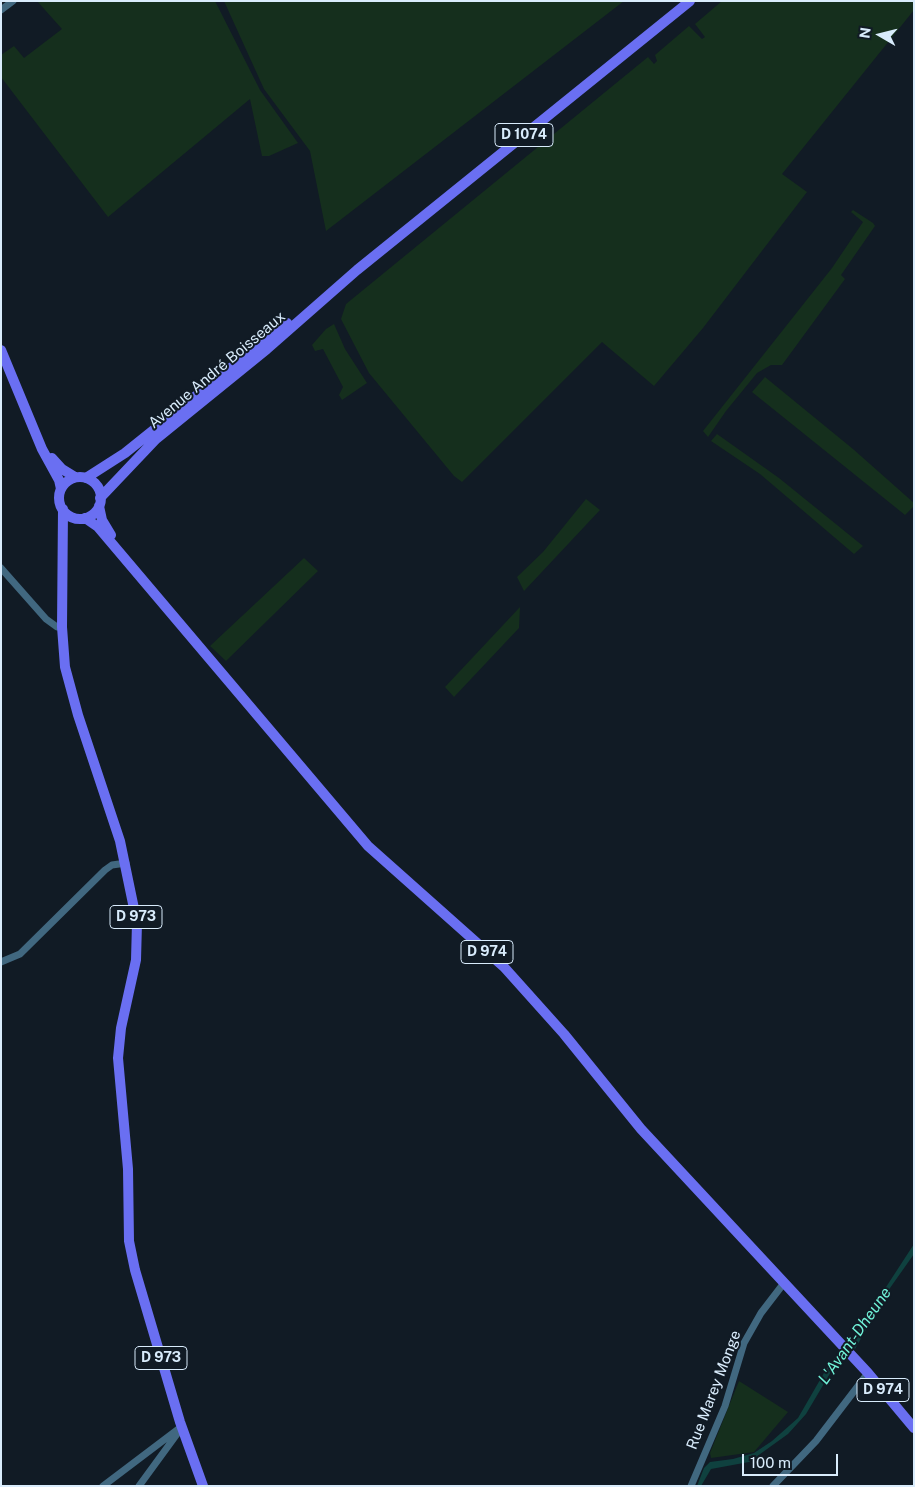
<!DOCTYPE html>
<meta charset="utf-8">
<style>
body{margin:0}
#map{position:relative;width:915px;height:1487px;overflow:hidden;background:#111b25;font-family:"Public Sans",sans-serif}
canvas{display:block}
.frame{position:absolute;inset:0;border:2px solid #d9ecfc;pointer-events:none}
.north{position:absolute;left:855px;top:10px;width:50px;height:50px;-webkit-text-stroke:4px #111b25;paint-order:stroke;rotate:278deg;font-size:14px;font-weight:700;line-height:20px;text-align:center;color:#d9ecfc}
.north::after{content:'';display:block;margin:auto;width:18px;height:22px;background:#d9ecfc;clip-path:polygon(50% 0,100% 100%,50% 72%,0 100%)}
.scale{position:absolute;left:742px;top:1454px;width:96px;height:22px;box-sizing:border-box;border:2px solid #d9ecfc;border-top:0;padding-left:6px;font-size:15px;line-height:18px;white-space:nowrap;color:#d9ecfc;-webkit-text-stroke:4px #111b25;paint-order:stroke}
</style>
<div id="map">
<canvas width="915" height="1487"></canvas>
<div class="frame"></div>
<div class="north">N</div>
<div class="scale">100 m</div>
</div>
<script>
const ctx = document.querySelector('canvas').getContext('2d');
ctx.lineJoin = 'round';
function fill(path, color) { ctx.fillStyle = color; ctx.fill(path, 'evenodd'); }
const toPath = rows => new Path2D(rows.map(r => 'M' + r).join(''));
function trace(path, color, width, dash) { ctx.strokeStyle = color; ctx.lineWidth = width; ctx.lineCap = dash ? 'butt' : 'round'; ctx.setLineDash(dash || []); ctx.stroke(path); }
function write(font, color, halo, rows, align = 'center') {
  ctx.font = font + ' "Public Sans",sans-serif'; ctx.lineWidth = 4; ctx.setLineDash([]); ctx.textBaseline = 'middle'; ctx.strokeStyle = halo; ctx.fillStyle = color; for (const [text, x, y, turn = 0] of rows) {
    ctx.save(); ctx.translate(x, y); ctx.rotate((+turn || 0) * Math.PI / 180); ctx.textAlign = isNaN(turn) ? turn : align; if (halo) ctx.strokeText(text, 0, 0); ctx.fillText(text, 0, 0); ctx.restore();
  }
}
fill(toPath([
 [37,1,215,1,260,90,298,143,269,156,262,156,250,99,108,217,1,77,1,55,14,46,24,58,62,29],
 [224,1,624,1,326,231,310,151,264,89],
 [722,1,912,1,914,3,914,10,782,174,807,192,703,328,654,386,602,342,462,482,454,476,369,373,341,319,346,304,648,57,654,64,657,61,655,55,689,26,702,39,705,37,695,24],
 [853,210,873,223,875,226,841,275,845,279,782,365,771,365,757,373,726,411,708,437,703,431,832,268,863,222,851,212],
 [334,324,345,349,367,383,342,400,339,395,343,387,323,349,315,351,312,345,326,329],
 [765,377,853,449,914,503,914,506,905,515,752,392],
 [717,434,779,478,863,546,854,554,760,474,711,441],
 [586,499,600,510,524,591,517,577,543,552],
 [304,558,318,571,226,661,210,646],
 [520,607,519,628,454,697,445,687],
 [739,1381,788,1412,754,1452,711,1458,710,1453]
]), '#152f1d');
fill(toPath([
 [914,1244,914,1254,890,1288,855,1349,849,1344],
 [838,1354,843,1359,835,1365,806,1414,788,1434,749,1462,711,1469,701,1486,697,1486,704,1468,710,1462,733,1459,754,1453,772,1441,798,1418,828,1366]
]), '#0f413f');
trace(toPath([
 [1,10,13,1],
 [1,568,46,619,57,627,62,627],
 [1,962,20,954,105,870,112,865,126,863],
 [103,1486,181,1427],
 [139,1486,177,1434],
 [691,1486,725,1406,744,1343,761,1313,784,1283],
 [773,1486,816,1441,868,1373]
]), '#416880', 7);
trace(toPath([
 [1,350,42,449,59,480,61,489],
 [52,458,62,469,75,477],
 '59 498a21 21 0 1 1 42 0a21 21 0 1 1-42 0Z',
 [86,478,125,453,287,323],
 [100,498,156,439,267,349,357,270,690,1],
 [99,506,102,520,111,535],
 [63,509,62,627,65,667,78,715,120,841,137,923,136,960,121,1028,118,1058,128,1169,129,1241,135,1270,180,1422,203,1486],
 [85,518,98,527,368,846,504,967,564,1034,641,1129,868,1373,914,1428]
]), '#6a6ff2', 10);
for (const [x, y, w] of [
 [524,135,58],
 [136,917,52],
 [487,952,52],
 [161,1358,52],
 [883,1390,52]
]) { const box = new Path2D(); box.roundRect(x - w / 2, y - 11.5, w, 23, 4); ctx.fillStyle = '#111b25'; ctx.fill(box); trace(box, '#d9ecfc', 1); }
write('bold 14px', '#d9ecfc', null, [
 ["D 1074",524,135],
 ["D 973",136,917],
 ["D 974",487,952],
 ["D 973",161,1358],
 ["D 974",883,1390]
]);
write('15px', '#d9ecfc', '#111b25', [
 ["Avenue André Boisseaux",217,370,-40],
 ["Rue Marey Monge",714,1390,-69]
]);
write('italic 16px', '#70f2d8', '#111b25', [
 ["L'Avant-Dheune",855,1336,-55]
]);
</script>
